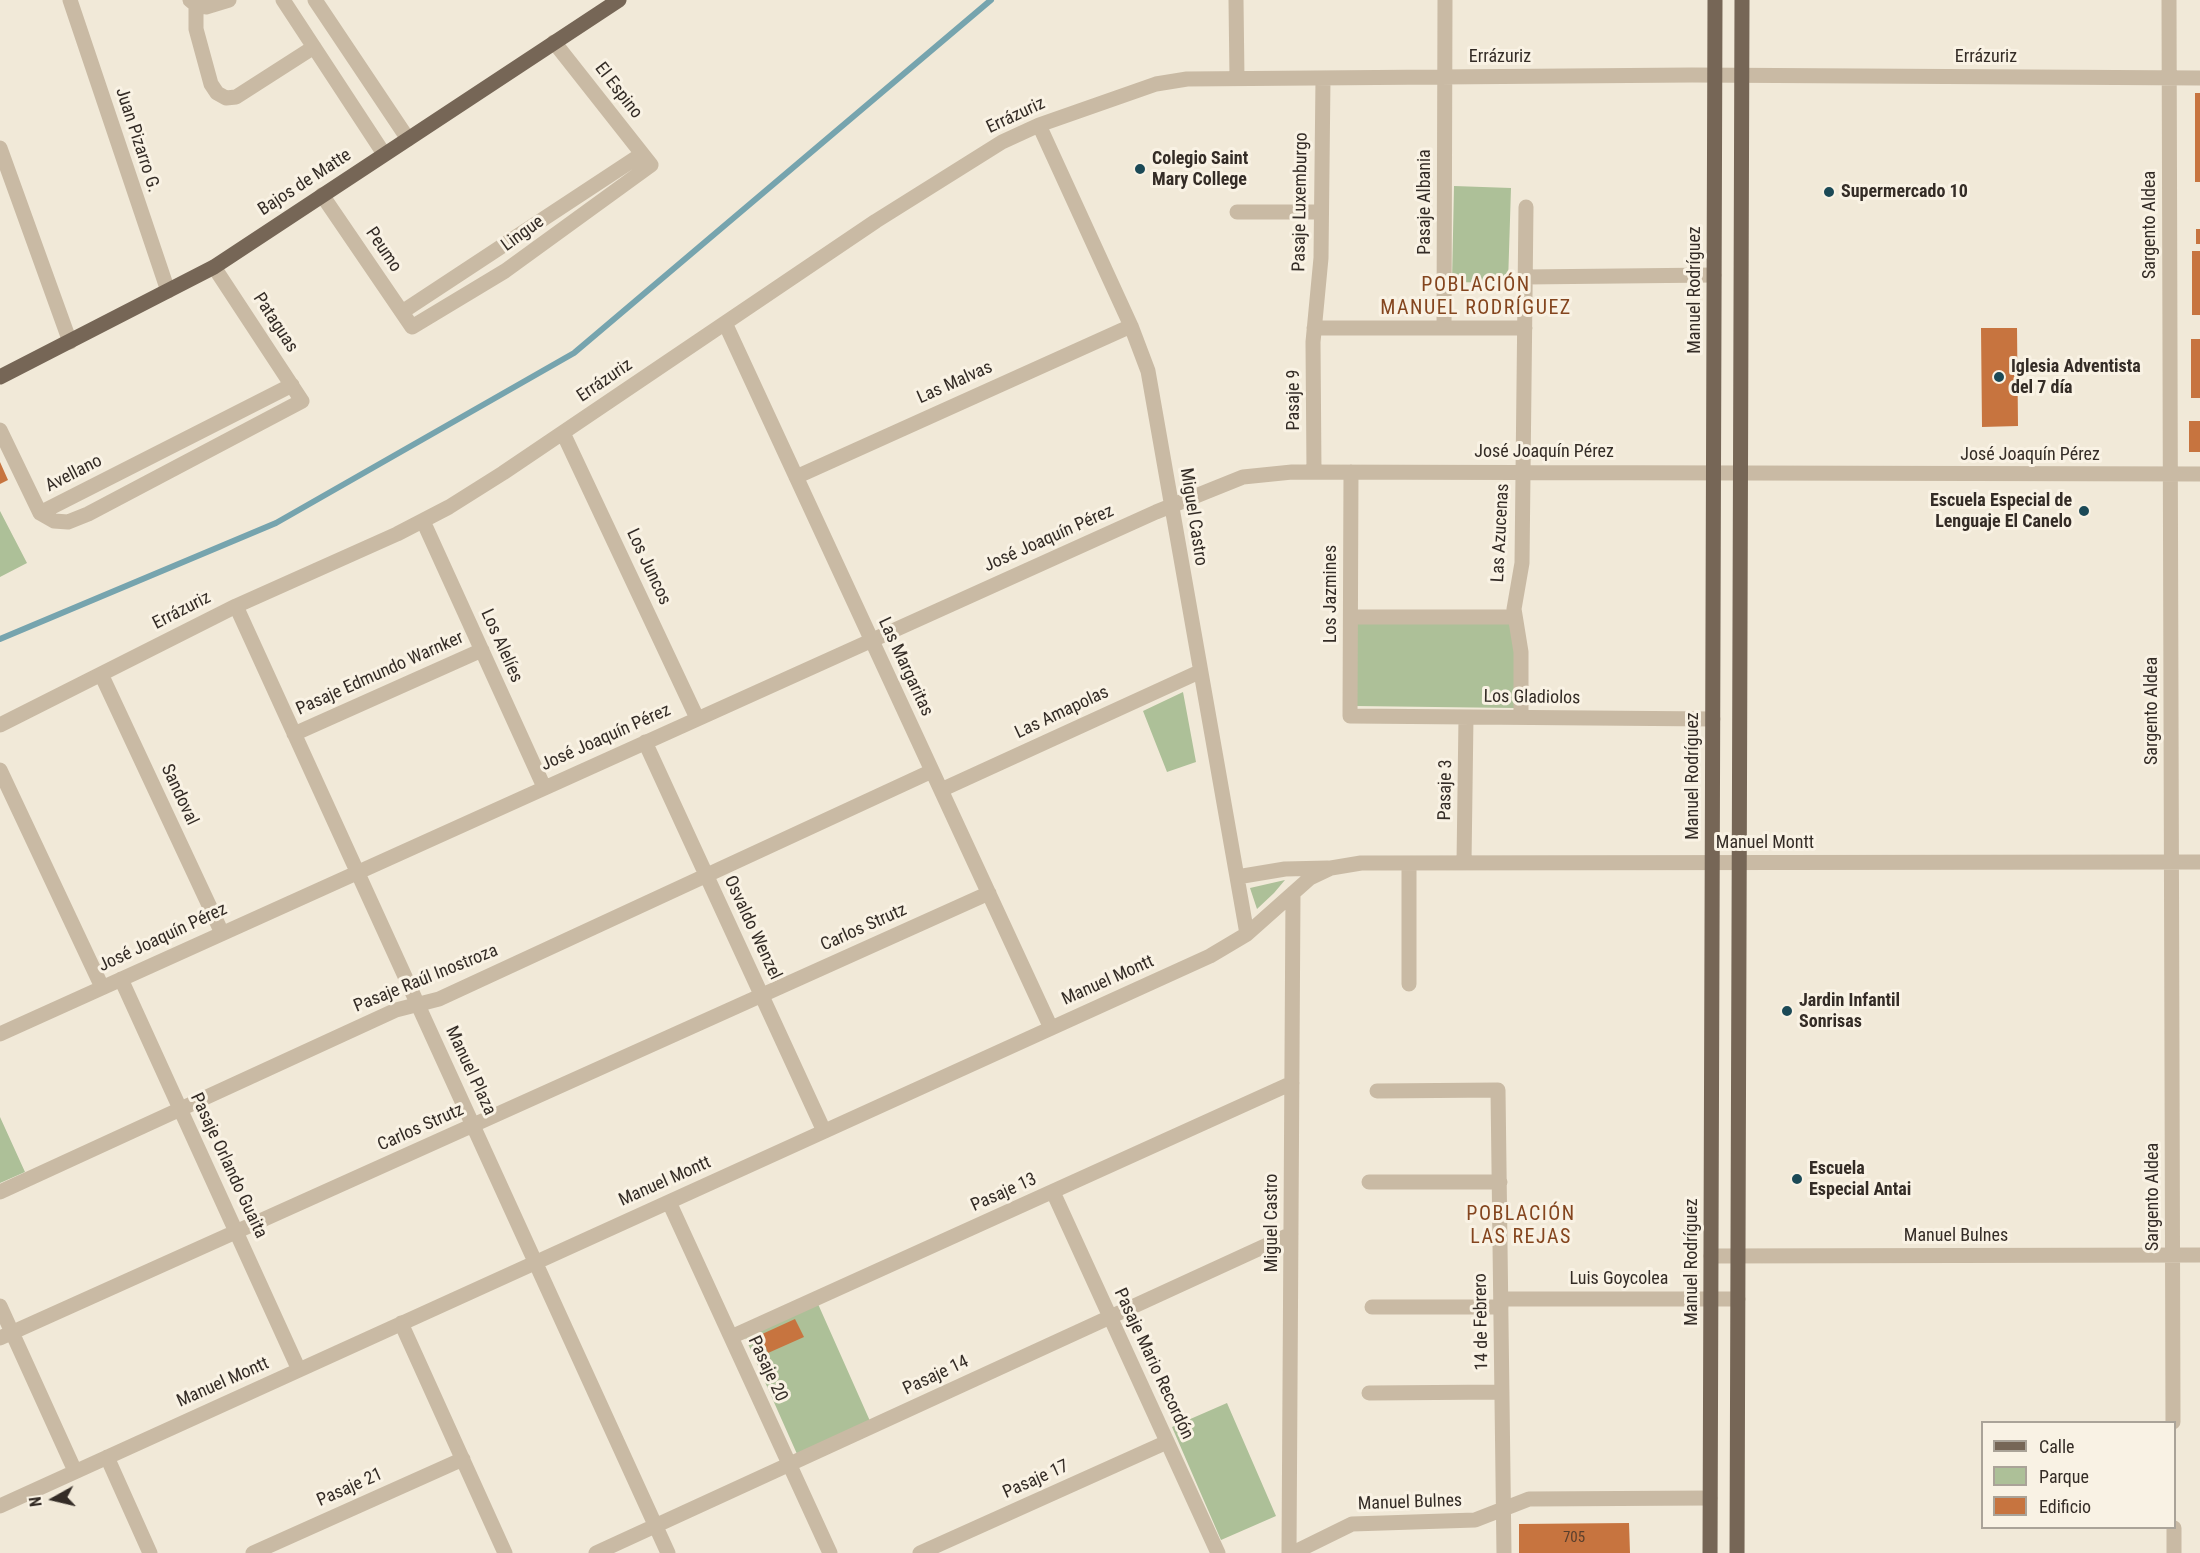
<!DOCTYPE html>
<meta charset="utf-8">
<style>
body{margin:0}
#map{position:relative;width:2200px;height:1553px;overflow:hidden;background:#f1e9d8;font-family:"Roboto Condensed",sans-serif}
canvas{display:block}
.legend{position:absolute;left:1981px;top:1421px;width:195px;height:108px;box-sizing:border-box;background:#f9f2e4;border:2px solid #aaa398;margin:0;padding:8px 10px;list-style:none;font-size:18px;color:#342c26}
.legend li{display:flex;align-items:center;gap:12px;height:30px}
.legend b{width:30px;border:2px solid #aaa398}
.north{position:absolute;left:24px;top:1469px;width:60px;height:60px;-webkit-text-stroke:4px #f9f2e4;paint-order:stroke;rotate:262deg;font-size:16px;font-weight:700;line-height:24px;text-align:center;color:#342c26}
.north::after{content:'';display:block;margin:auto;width:21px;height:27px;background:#342c26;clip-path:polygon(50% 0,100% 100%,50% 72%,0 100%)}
</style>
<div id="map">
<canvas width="2200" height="1553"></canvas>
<ul class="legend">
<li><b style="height:8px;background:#766656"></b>Calle</li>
<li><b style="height:16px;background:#adc098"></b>Parque</li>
<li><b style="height:16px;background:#c7743f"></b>Edificio</li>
</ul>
<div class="north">N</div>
</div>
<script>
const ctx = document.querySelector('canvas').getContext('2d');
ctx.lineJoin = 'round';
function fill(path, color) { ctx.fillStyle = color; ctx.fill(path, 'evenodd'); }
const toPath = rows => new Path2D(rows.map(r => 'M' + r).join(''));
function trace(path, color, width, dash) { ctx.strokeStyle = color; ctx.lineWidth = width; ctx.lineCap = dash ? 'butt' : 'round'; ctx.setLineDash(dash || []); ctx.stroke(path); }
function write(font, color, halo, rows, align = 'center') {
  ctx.font = font + ' "Roboto Condensed",sans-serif'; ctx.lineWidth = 6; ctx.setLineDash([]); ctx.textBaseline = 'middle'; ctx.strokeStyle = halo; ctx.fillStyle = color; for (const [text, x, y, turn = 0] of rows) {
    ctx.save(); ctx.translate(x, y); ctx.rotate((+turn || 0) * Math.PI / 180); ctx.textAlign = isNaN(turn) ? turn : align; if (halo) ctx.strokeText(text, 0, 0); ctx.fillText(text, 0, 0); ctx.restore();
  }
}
fill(toPath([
 [1454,186,1511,188,1508,283,1452,282],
 [0,511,27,563,0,577],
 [1357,622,1515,624,1514,708,1356,706],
 [1183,692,1196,762,1167,772,1143,711],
 [1285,880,1274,893,1257,909,1250,888],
 [0,1117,25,1172,0,1183],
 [818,1304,870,1421,797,1454,745,1337],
 [1227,1403,1276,1516,1221,1540,1172,1427]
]), '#adc098');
trace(toPath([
 [0,639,276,523,574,353,991,0]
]), '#76a4ae', 6);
fill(toPath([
 [2195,93,2200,93,2200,182,2195,182],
 [2196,229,2200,229,2200,244,2196,244],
 [2192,251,2200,251,2200,315,2192,315],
 [1981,328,2017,328,2018,426,1982,427],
 [2191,339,2200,339,2200,398,2191,398],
 [2189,421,2200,421,2200,452,2189,452],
 [0,462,8,480,0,484],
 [795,1319,804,1337,768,1353,760,1335],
 [1629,1523,1630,1553,1519,1553,1519,1524]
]), '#c7743f');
trace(toPath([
 [70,0,168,291],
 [190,0,196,5,206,7,229,0],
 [283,0,384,154],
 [315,0,408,139],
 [1236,0,1237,78],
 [2169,0,2173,1422],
 [196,5,196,29,211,84,217,93,226,98,236,97,314,47],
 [1039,125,1131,326,1148,371,1247,934],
 [0,148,70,342],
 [322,195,412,327,505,271,651,165,554,42],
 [1237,212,1321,212],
 [1525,277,1714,275],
 [402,312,642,154],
 [725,323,1051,1028],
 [1314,328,1525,328],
 [1444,328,1445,0],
 [0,430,40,513,54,521,68,522,88,514,302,401,214,267],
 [563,433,697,718],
 [1314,472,1313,342,1321,258,1323,78],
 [1351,472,1350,716,1713,719],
 [796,477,1131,326],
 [40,513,292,385],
 [423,521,544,787],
 [236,606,668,1553],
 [1351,617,1515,617],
 [101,674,222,933],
 [1521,717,1521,652,1514,609,1522,563,1526,207],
 [0,725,236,606,397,534,449,507,503,473,876,221,1002,142,1039,125,1156,84,1187,79,1692,75,2200,78],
 [294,734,482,650],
 [645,742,824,1131],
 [0,770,102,987],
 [941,790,1199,672],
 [1464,863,1466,717],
 [1237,877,1285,869,1328,868],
 [121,979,299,1370],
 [1409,984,1409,863],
 [0,1034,1156,512,1243,477,1292,472,2200,474],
 [1377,1091,1498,1090,1504,1553],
 [1369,1182,1500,1182],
 [0,1192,396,1010,439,999,932,771],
 [1053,1192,1218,1553],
 [669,1202,830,1553],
 [1711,1256,2200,1255],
 [1501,1299,1738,1299],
 [0,1306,75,1471],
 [1372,1307,1501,1307],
 [401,1323,505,1553],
 [731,1337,1292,1083],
 [0,1338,989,893],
 [1369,1393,1502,1392],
 [107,1457,150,1553],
 [0,1506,1210,956,1247,934,1310,878,1331,868,1361,863,2200,862],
 [2174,1528,2174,1553],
 [253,1553,463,1459],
 [596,1553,1291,1234],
 [920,1553,1167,1442],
 [1289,1553,1293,893],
 [1293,1553,1352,1524,1475,1520,1529,1499,1710,1498]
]), '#c9baa4', 15);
trace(toPath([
 [0,377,214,267,619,0],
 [1710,1553,1715,0],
 [1737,1553,1742,0]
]), '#766656', 15);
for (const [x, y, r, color] of [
 [1140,169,6,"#1b4956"],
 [1829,192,6,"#1b4956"],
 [1999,377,6,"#1b4956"],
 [2084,511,6,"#1b4956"],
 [1787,1011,6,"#1b4956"],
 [1797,1179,6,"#1b4956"]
]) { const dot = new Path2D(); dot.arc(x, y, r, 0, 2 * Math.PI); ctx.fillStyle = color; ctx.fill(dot); trace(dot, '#f9f2e4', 2); }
write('15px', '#593e2c', null, [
 ["705",1574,1538]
]);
write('18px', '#342c26', '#f9f2e4', [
 ["Errázuriz",1500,57],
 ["Errázuriz",1986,57],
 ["El Espino",618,91,52],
 ["Errázuriz",1016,116,-25],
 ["Juan Pizarro G.",137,140,72],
 ["Bajos de Matte",305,183,-33],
 ["Pasaje Luxemburgo",1301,202,-89],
 ["Pasaje Albania",1425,202,-90],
 ["Sargento Aldea",2150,225,-90],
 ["Lingue",523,234,-36],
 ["Peumo",383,250,56],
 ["Manuel Rodríguez",1695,290,-90],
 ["Pataguas",275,323,57],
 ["Errázuriz",605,381,-34],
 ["Las Malvas",955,383,-24],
 ["Pasaje 9",1294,400,-90],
 ["José Joaquín Pérez",1544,452],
 ["José Joaquín Pérez",2030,455],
 ["Avellano",74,474,-27],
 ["Miguel Castro",1193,517,81],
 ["Las Azucenas",1501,533,-87],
 ["José Joaquín Pérez",1049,539,-24],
 ["Los Juncos",648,567,65],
 ["Los Jazmines",1331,594,-90],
 ["Errázuriz",182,611,-27],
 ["Los Alelíes",501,646,66],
 ["Las Margaritas",905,667,65],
 ["Pasaje Edmundo Warnker",380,674,-24],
 ["Los Gladiolos",1532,698,1],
 ["Sargento Aldea",2152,711,-90],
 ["Las Amapolas",1062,713,-25],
 ["José Joaquín Pérez",606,738,-24],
 ["Manuel Rodríguez",1693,776,-90],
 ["Pasaje 3",1446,790,-89],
 ["Sandoval",179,795,65],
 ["Manuel Montt",1765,843],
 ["Osvaldo Wenzel",752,928,65],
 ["Carlos Strutz",864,928,-24],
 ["José Joaquín Pérez",163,938,-25],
 ["Pasaje Raúl Inostroza",426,979,-22],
 ["Manuel Montt",1108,981,-24],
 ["Manuel Plaza",470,1071,65],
 ["Carlos Strutz",421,1128,-24],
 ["Pasaje Orlando Guaita",228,1166,65],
 ["Manuel Montt",665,1182,-24],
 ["Pasaje 13",1004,1193,-24],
 ["Sargento Aldea",2153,1197,-90],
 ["Miguel Castro",1272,1223,-90],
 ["Manuel Bulnes",1956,1236],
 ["Manuel Rodríguez",1692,1262,-90],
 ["Luis Goycolea",1619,1279],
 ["14 de Febrero",1482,1322,-91],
 ["Pasaje Mario Recordón",1153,1364,65],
 ["Pasaje 20",767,1369,65],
 ["Pasaje 14",936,1376,-25],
 ["Manuel Montt",223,1383,-24],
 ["Pasaje 17",1036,1480,-24],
 ["Pasaje 21",350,1488,-24],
 ["Manuel Bulnes",1410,1503,-2]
]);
write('bold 18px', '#342c26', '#f9f2e4', [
 ["Colegio Saint",1152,159],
 ["Mary College",1152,180],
 ["Supermercado 10",1841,192],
 ["Iglesia Adventista",2011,367],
 ["del 7 día",2011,388],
 ["Escuela Especial de",2072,501,"right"],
 ["Lenguaje El Canelo",2072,522,"right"],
 ["Jardin Infantil",1799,1001],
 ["Sonrisas",1799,1022],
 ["Escuela",1809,1169],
 ["Especial Antai",1809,1190]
], 'left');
ctx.letterSpacing = '1.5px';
write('20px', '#84451e', '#f9f2e4', [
 ["POBLACIÓN",1476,286],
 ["MANUEL RODRÍGUEZ",1476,309],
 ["POBLACIÓN",1521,1215],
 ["LAS REJAS",1521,1238]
]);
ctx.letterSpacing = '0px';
</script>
